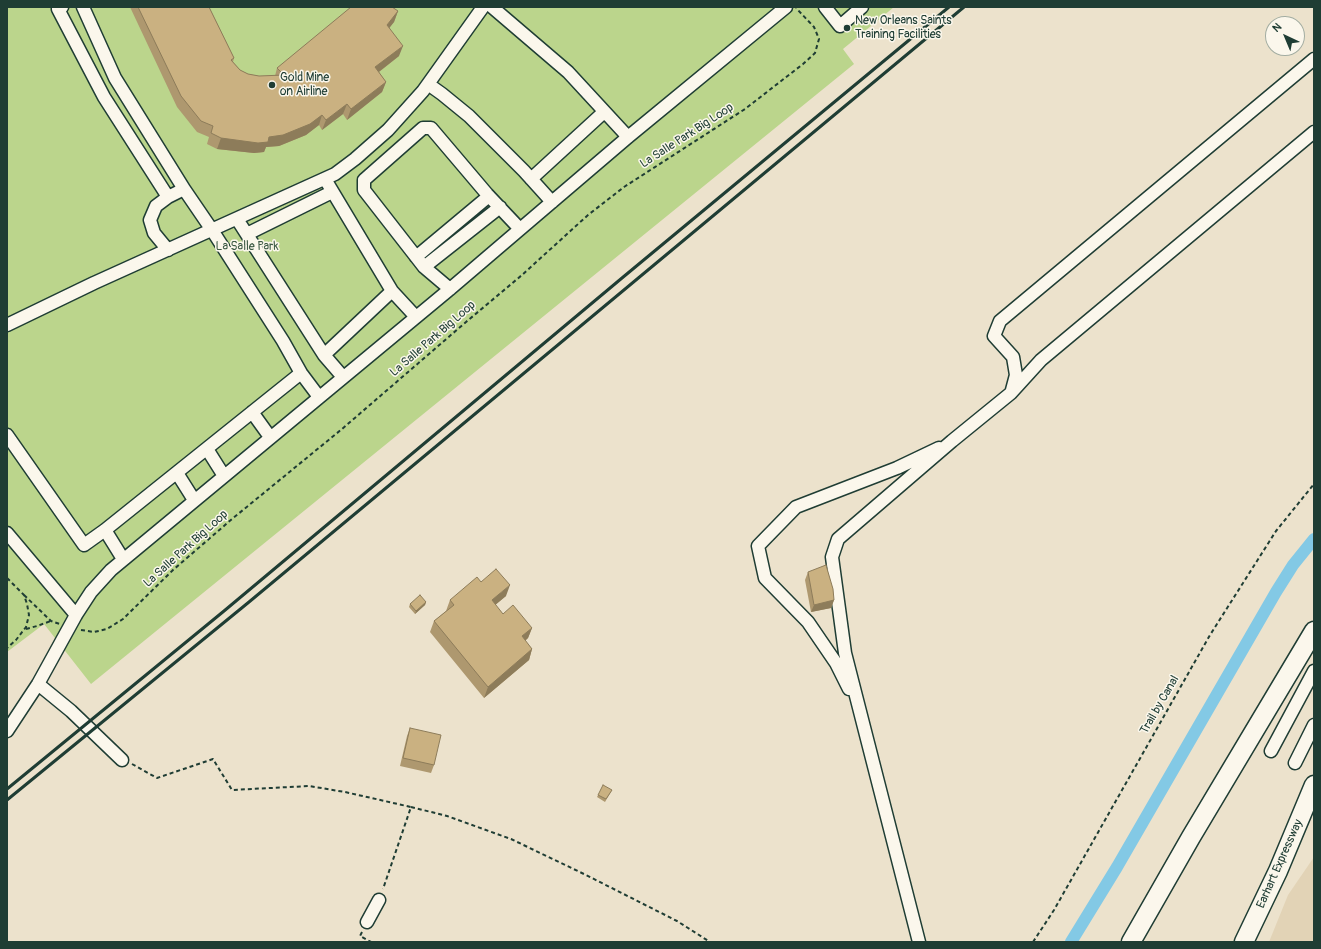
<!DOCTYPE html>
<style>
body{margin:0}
#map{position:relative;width:1321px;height:949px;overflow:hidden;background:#ece2cc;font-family:Pangolin,sans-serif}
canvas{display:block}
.frame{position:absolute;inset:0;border:8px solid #1f3d34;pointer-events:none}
.north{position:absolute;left:1265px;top:16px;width:40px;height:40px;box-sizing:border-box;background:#fbf7ec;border:1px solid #a3ada2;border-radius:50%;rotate:316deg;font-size:11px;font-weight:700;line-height:16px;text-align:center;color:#1f3d34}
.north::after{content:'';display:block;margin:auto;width:14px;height:18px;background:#1f3d34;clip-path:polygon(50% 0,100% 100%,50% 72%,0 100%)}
</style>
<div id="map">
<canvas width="1321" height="949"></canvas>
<div class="frame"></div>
<div class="north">N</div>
</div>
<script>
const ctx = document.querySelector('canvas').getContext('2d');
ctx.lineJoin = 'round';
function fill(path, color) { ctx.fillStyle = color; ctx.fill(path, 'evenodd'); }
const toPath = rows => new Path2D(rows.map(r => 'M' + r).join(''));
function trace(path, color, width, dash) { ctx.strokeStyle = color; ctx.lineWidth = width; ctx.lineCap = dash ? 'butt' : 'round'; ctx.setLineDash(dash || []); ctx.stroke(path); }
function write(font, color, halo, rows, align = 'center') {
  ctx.font = font + ' Pangolin,sans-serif'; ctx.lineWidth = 3; ctx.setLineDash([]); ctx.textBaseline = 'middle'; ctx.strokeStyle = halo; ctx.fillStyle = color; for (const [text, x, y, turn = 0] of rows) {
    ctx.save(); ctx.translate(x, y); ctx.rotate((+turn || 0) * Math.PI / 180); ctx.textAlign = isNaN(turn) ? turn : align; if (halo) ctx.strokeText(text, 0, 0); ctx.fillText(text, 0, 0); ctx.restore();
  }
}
fill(toPath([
 [1314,857,1314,942,1269,942,1288,895]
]), '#e2d3b6');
fill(toPath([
 [7,7,894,7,843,49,854,64,91,684,44,624,7,652]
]), '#bbd58c');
trace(toPath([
 [1071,942,1117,867,1276,592,1293,565,1314,539]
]), '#83c9e5', 12);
const minor = toPath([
 [62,7,58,9,104,97,168,197],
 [83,7,115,78,184,189,168,197,156,206,150,220,154,233,168,250],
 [492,7,568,72,628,137],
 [825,7,840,26,862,7],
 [428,84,442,94,469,116,524,171,552,202],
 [325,179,392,291,416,317],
 [531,179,604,112],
 [184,189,212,230,283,341,301,373,319,397],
 [237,219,324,355,343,377],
 [247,234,332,192],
 [416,257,489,196],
 [424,267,500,207],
 [450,289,424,267,364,190,364,180,423,128,431,128,487,194,520,229],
 [7,325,94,283,335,174,355,159,388,130,423,91,483,7],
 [324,355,392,291],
 [1012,390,1016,375,1013,357,994,336,1000,321,1314,59],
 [252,412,270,437],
 [7,435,84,545,105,530,301,373],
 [207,449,224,476],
 [177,473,194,500],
 [105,530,123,559],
 [7,533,76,615],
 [38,684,71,711,122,760],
 [849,689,836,663,808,622,765,578,758,546,796,507,897,468,939,448],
 [7,731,38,684,76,615,91,592,111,570,450,289,628,137,786,7],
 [1271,751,1314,671],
 [1295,763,1314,725],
 [367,922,379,900],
 [919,942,845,653,832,557,838,539,952,441,1011,393,1041,360,1314,132]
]);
const highway = toPath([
 [1131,942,1191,837,1314,631],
 [1244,942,1278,871,1314,785]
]);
trace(minor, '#1f3d34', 15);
trace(highway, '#1f3d34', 21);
trace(toPath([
 [7,578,24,595,27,604,29,615,26,627,16,640,7,648],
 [24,595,51,621,60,624],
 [26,629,37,626,51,621],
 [81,630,94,632,107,629,123,619,173,570,232,519,342,429,466,322,522,275,588,215,624,187,745,109,803,64,815,53,819,39,814,27,796,8],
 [132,764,157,778,213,759,232,790,309,786,345,792,411,807,383,889],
 [411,807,447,816,511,839,586,875,677,921,710,942],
 [362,932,360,936,371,942],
 [1033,942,1054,910,1210,635,1276,531,1314,484]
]), '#1f3d34', 2, [4, 3]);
trace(minor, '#fbf7ec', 12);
trace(highway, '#fbf7ec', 18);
trace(toPath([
 [7,789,224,611,622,278,949,7],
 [7,800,249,602,964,7]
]), '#1f3d34', 3);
fill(toPath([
 [130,7,209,7,234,58,233,62,240,70,248,74,259,76,275,76,277,68,398,11,394,22,389,28,399,56,379,72,386,82,382,92,347,120,343,114,322,130,319,125,306,135,279,146,266,147,264,152,254,153,217,149,207,144,209,137,197,132,177,107],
 [808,572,834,600,831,608,811,612,805,580],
 [481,582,506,596,495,605,503,614,532,628,528,638,525,641,532,649,529,660,484,698,430,632,434,621,446,611,450,600],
 [426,602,425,605,415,614,409,607,410,604],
 [410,728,434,765,431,773,400,766,407,736],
 [612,790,605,802,597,797,598,795]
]), '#ae986f');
fill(toPath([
 [398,11,394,22,383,36,387,25],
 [403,46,399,56,371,78,375,67],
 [386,82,382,92,347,120,351,109],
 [347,104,343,114,322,130,326,120],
 [322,115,319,125,306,135,279,146,266,147,264,152,254,153,217,149,221,138,269,137],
 [510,585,506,596,488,611,492,600],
 [834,600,831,608,811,612,814,605],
 [426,602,425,605,415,614,416,611],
 [532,628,528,638,518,647,522,636],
 [532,649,529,660,484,698,488,687]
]), '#8d7c5a');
const building = toPath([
 [138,7,209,7,234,58,231,60,240,70,248,74,259,76,284,75,277,68,351,7,392,7,398,11,387,25,403,46,375,67,386,82,351,109,347,104,326,120,322,115,310,124,283,135,269,137,268,142,258,143,221,138,211,133,213,126,201,121,181,96,138,7],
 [826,565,833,589,834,600,814,605,808,572,826,565],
 [496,569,510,585,492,600,503,614,513,605,532,628,522,636,532,649,488,687,434,621,454,605,450,600,477,577,481,582,496,569],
 [420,595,426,602,416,611,410,604,420,595],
 [410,728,441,735,434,765,403,758,410,728],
 [603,785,612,790,606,799,598,795,603,785]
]);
fill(building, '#cab181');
trace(building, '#8d7c5a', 1);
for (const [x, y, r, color] of [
 [847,28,4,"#1f3d34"],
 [272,85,4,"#1f3d34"]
]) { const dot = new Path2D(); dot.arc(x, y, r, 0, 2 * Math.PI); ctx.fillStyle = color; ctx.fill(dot); trace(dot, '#fbf7ec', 1.5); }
write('12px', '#1f3d34', '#fbf7ec', [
 ["New Orleans Saints",855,21],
 ["Training Facilities",855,35],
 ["Gold Mine",280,78],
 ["on Airline",280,92]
], 'left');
write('12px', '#1f3d34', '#fbf7ec', [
 ["La Salle Park Big Loop",687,136,-33],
 ["La Salle Park Big Loop",433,339,-41],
 ["La Salle Park Big Loop",186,549,-42],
 ["Trail by Canal",1160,705,-60],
 ["Earhart Expressway",1280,864,-66]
]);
write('12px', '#3e5b46', '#fbf7ec', [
 ["La Salle Park",247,247]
]);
</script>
